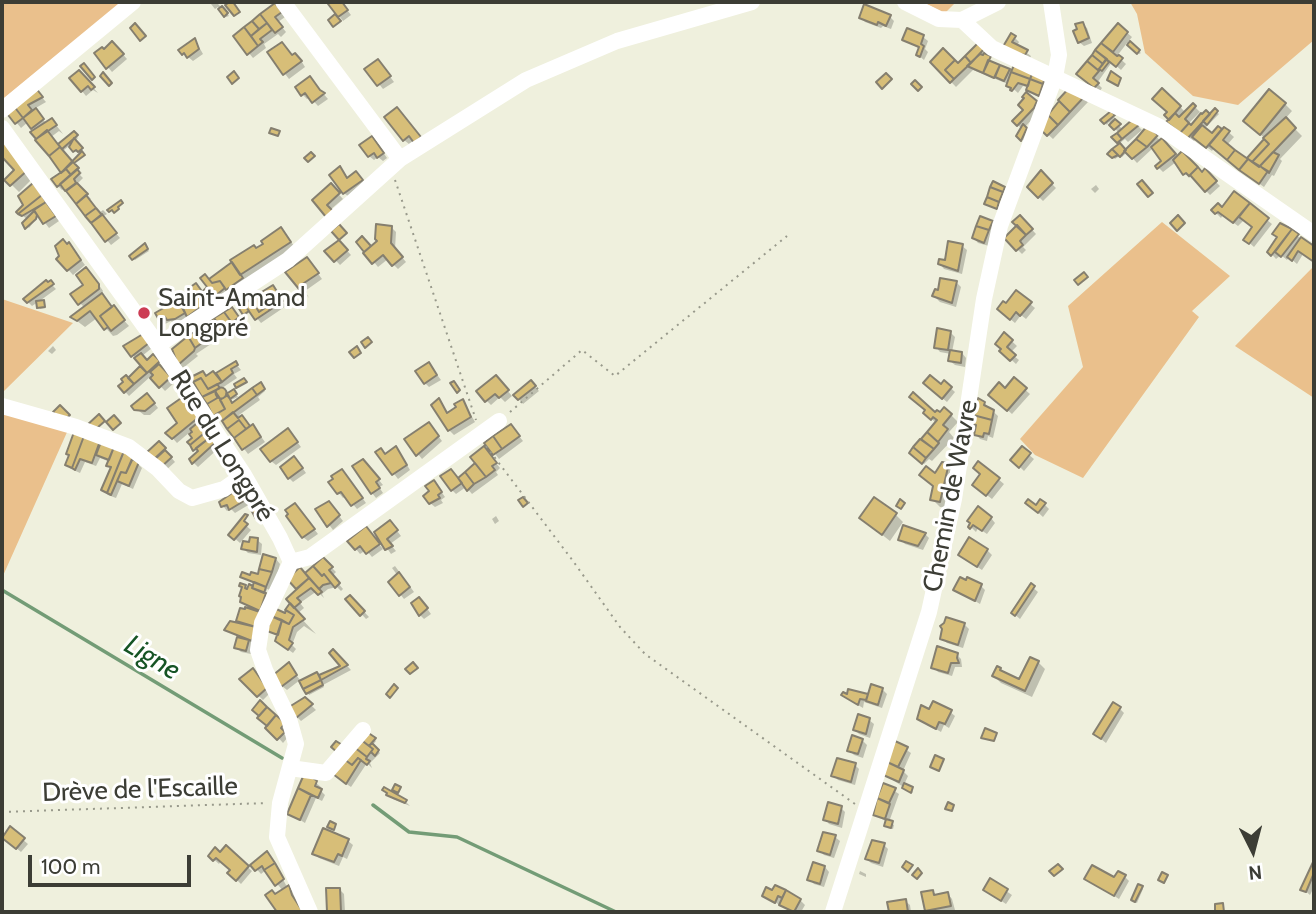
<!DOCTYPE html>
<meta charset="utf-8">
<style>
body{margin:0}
#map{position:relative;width:1316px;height:914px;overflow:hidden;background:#eff0dd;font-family:Cabin,sans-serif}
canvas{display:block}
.frame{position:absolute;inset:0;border:4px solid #3c3d35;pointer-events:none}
.north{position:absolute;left:1218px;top:816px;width:70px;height:70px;-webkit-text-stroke:5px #fff;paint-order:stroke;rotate:174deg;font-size:19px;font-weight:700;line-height:28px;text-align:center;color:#3c3d35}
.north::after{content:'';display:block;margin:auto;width:24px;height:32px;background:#3c3d35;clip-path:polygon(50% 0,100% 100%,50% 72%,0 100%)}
.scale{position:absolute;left:28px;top:855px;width:163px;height:32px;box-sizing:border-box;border:4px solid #3c3d35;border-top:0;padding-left:9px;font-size:21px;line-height:24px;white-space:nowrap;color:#3c3d35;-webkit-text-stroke:5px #fff;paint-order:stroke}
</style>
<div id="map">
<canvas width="1316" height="914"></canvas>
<div class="frame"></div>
<div class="north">N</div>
<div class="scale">100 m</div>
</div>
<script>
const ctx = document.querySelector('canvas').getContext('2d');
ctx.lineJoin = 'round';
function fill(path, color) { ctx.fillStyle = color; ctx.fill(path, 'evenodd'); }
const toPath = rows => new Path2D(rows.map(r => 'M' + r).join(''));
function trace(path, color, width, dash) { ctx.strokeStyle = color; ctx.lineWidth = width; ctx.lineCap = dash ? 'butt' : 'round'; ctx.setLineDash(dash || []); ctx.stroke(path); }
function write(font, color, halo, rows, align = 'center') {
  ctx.font = font + ' Cabin,sans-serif'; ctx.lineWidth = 6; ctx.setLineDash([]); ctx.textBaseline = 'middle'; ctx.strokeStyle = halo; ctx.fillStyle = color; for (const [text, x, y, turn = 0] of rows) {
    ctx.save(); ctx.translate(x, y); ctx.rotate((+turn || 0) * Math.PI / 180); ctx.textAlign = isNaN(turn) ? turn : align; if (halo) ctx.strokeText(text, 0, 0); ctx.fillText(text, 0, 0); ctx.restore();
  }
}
fill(toPath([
 [2,2,122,2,2,100],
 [922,2,956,2,945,13],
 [1130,2,1314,2,1314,40,1238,105,1193,96,1145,53,1137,14],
 [1162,222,1230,276,1192,311,1199,317,1083,478,1035,455,1020,439,1083,367,1068,306],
 [1314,266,1314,398,1235,346],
 [2,299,73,323,2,393],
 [2,410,68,430,2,578]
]), '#eac08c');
fill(toPath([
 [216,2,224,10,229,16,226,17,218,7,215,9,211,4],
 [334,2,341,2,351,15,343,21,330,4],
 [275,5,285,17,278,22,286,32,281,37,278,34,264,44,266,48,253,58,235,36],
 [861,17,890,17,894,21,891,29,883,26,881,28,865,22],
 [1082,24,1087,28,1092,43,1084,46,1079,42],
 [1118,25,1132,37,1128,42,1141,53,1139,54,1127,43,1117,56,1126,64,1121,70,1112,62,1097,83,1102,88,1100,91,1078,74],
 [923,37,928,41,925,49,928,52,924,60,918,55,920,49,904,40],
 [1015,38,1019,42,1017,46,1031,56,1027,65,1003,49],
 [195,40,203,54,193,61,181,51],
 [113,43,127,59,112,72,97,54],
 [979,44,988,54,985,57,1012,74,1015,67,1049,83,1043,99,1033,94,1029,88,1023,86,1018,93,1008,84,973,70,956,87,932,62,958,66],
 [269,53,300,59,305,67,289,79],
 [382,66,394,82,383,89,367,69],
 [79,72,98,93,93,90,86,96,82,91],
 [314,83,328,99,318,106,310,97,307,99,302,94],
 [1073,89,1088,102,1053,139,1041,128,1042,122],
 [1164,90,1186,113,1193,105,1200,112,1188,124,1192,127,1215,111,1219,114,1204,129,1212,135,1218,129,1222,132,1225,129,1234,137,1227,145,1247,160,1266,139,1252,128,1285,104,1292,111,1285,119,1302,136,1280,159,1282,161,1274,176,1272,175,1264,187,1237,168,1214,148,1212,151,1196,139,1193,142,1173,126],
 [39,94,46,102,34,109,47,124,56,125,60,130,63,134,59,131,51,137,59,146,74,134,78,138,75,141,83,151,76,152,70,145,63,151,82,173,80,175,83,178,77,184,91,199,89,200,99,213,103,210,107,214,102,217,120,238,111,245,65,188,62,190,58,186,62,171,35,130,28,122,21,128,7,111],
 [1026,94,1040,107,1038,113,1024,128,1027,131,1024,141,1018,135,1022,129,1014,121,1025,110],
 [397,109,414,140,409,144,404,140],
 [1111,113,1115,118,1113,119,1123,130,1133,121,1142,130,1128,142,1125,139,1120,143,1114,138,1119,133,1109,122,1107,125,1103,120],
 [1148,128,1177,158,1202,174,1205,171,1220,186,1210,195,1195,179,1191,176,1189,178,1176,162,1163,172,1157,166,1164,161,1153,148,1137,163,1127,152,1122,157,1121,155,1115,159,1110,154,1120,145,1126,152],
 [2,142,34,177,19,192,7,180,17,170,2,155],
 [376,142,387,158,383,161,378,157,374,160,369,156],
 [340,169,348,179,360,178,366,185,349,197,344,193],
 [1041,173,1056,188,1043,201,1029,187],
 [1096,185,1099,189,1095,193,1091,189],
 [331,186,343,199,330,210,314,200],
 [37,189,59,221,49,228,39,215,29,228,25,223,28,220,18,212],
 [1234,194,1272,224,1254,247,1245,239,1254,228,1244,220,1238,226,1223,215,1221,218,1213,210,1222,210],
 [1020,217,1036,234,1023,247,1026,250,1022,254,1006,238,1019,226],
 [992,222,996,227,989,246,978,243,974,238],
 [1280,225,1314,247,1314,262,1303,254,1297,264,1289,257,1287,260,1281,255,1276,259,1269,251,1278,237],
 [392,228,396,232,395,249,406,262,398,269,388,259,378,267,358,242,362,239,371,249],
 [281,229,295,247,180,323,173,323,171,321,165,324,160,319,170,307,160,291,169,303,176,298,182,305,202,293,209,287,209,281,243,254,257,250],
 [339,242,351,255,340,265,327,251],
 [145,246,149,251,135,260,131,256],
 [962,246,967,250,962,274,944,269,940,264,946,262],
 [73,249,85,265,73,275,59,259],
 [311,264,322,279,305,291,309,298,288,273],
 [91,273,103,291,101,295,129,326,117,335,113,336,97,318,85,327,73,318,85,308,80,303],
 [956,282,961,287,956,307,940,302,935,297,936,291],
 [50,283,56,289,41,300,46,308,40,309,38,302,32,306,28,302],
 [273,287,286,306,261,323,251,311,246,315,244,314,244,306],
 [1030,304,1035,308,1026,319,1021,315,1015,323,1003,313],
 [231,309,240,320,233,325,235,328,196,354,198,356,183,368,179,364],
 [950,332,955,337,952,352,962,353,966,358,965,367,955,365,950,361,951,354,940,352,936,347],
 [1004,334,1017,346,1010,353,1019,360,1016,364,1002,351],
 [142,337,152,348,142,356,147,362,153,356,174,383,165,391,151,376,129,396,120,386,143,366,125,346],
 [53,346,56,350,52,354,48,351],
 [236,364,241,370,234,374,237,378,222,388,227,395,235,393,238,397,231,400,233,404,262,386,265,391,258,397,260,400,239,415,250,428,257,431,265,442,248,454,221,418,219,419,215,415,193,378,216,376],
 [429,364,441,380,429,387,425,383],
 [1014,380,1030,394,1012,414,990,394,1005,390],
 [500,382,512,396,505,402,500,397,491,405,486,400],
 [944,382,955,392,947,402,929,387,941,386],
 [531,383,539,391,523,404,516,395],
 [152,400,158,408,150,415,144,415,134,407],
 [439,400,449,414,463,401,475,422,454,435,449,430],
 [188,403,220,447,198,467,191,460,198,453,195,450,194,439,190,432,177,443,168,433,179,423],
 [984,403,998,416,993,438,988,436,987,441,980,439,976,434,977,427,973,423],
 [925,413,951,415,958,422,949,432,954,438,932,461,929,459,924,464,911,453,927,434,932,439,934,437,936,423],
 [433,429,442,441,422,459,418,454],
 [515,431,523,441,499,459,487,443],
 [75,434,123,453,138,464,142,468,133,489,122,484,116,498,108,495,103,490,112,469,109,465,110,462,100,458,96,466,85,462,80,473,71,469,67,465],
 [292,435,301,447,276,465,271,461],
 [163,448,175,462,165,471,149,453],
 [1022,449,1034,459,1024,471,1013,460],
 [378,453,385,456,400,453,410,470,398,479],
 [488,453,500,468,496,472,498,475,472,494,466,487,456,494,452,490,458,479],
 [299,463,306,473,293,482,289,478],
 [979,463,1004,484,992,499,979,489,982,474],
 [948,465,955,472,947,508,940,507,932,499,935,476],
 [367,466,383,485,379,487,383,493,376,498,372,493],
 [346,475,366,503,357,509,346,496,343,498,331,483],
 [245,487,255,501,235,513,231,509,227,511,223,506],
 [438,487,445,497,441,500,443,503,435,507,430,503,431,492],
 [1041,501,1049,509,1043,517,1032,507,1036,507],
 [333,508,343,521,333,530,318,510],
 [299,510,318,534,308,541,303,537],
 [896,515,903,522,890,541,861,518],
 [496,516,499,521,495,524,492,519],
 [991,518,995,523,987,534,978,528,976,532,970,526,972,523],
 [242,522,251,530,240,543,231,535],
 [394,527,401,536,390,544,396,551,391,554,376,532],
 [370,533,383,549,372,557,366,550,360,554,356,549],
 [925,534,929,538,923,550,905,544,900,539],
 [257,540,262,544,261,555,248,553,243,548],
 [987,550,992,555,982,570,965,559],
 [276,559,280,564,275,584,270,590,267,589,265,595,269,599,264,614,255,610,263,618,251,654,241,652,236,647,239,637,226,630,235,627,241,610,246,611,247,606,242,601,255,584,242,576,259,576],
 [323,559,336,572,332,576,343,589,341,591,337,587,328,589,322,594,324,598,317,591,300,603,304,608,297,614,316,634,304,626,297,632,292,645,296,649,293,653,282,645,279,637,269,631,286,616,299,589,290,579,305,576],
 [395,566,414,592,404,599,400,594,398,576,392,568],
 [981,586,985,590,980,604,955,589],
 [1031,586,1038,592,1020,619,1013,613],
 [350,597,369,617,366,619,348,599],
 [423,603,431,614,424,619,420,615],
 [964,624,969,629,963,648,947,643,942,638],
 [333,651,351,670,323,685,324,687,309,695,302,682,343,666],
 [957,655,961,659,962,667,955,667,952,676,938,672,933,667],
 [1038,662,1045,669,1032,697,1001,683,994,676,998,668,1020,682],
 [288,664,300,680,287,690,282,686],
 [253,670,270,693,263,700,241,679],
 [882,689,887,694,882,708,864,702,863,708,853,702,850,691,869,696],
 [305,699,316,710,301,721,297,717],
 [1120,709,1124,713,1106,743,1095,734],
 [254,710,289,729,284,734,288,737,283,743],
 [930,711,950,712,955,716,949,728,944,725,941,732,919,719],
 [869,720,874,724,870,738,859,734,855,730],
 [367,734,376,741,372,746,380,753,370,763,372,768,367,763,351,787,339,779],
 [862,740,867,745,863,758,854,755,849,750],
 [896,743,911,753,903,771,908,776,904,785,912,788,913,793,883,774],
 [855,765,859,769,855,785,838,780,833,775],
 [306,775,321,787,320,790,325,795,322,801,316,798,305,823,289,813],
 [885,785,899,794,889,822,894,825,893,829,887,828,887,822,875,815],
 [388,795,406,802,410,806,393,799],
 [841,808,845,812,842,828,829,824,825,819],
 [10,829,28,844,21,852,8,841],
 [324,830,348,841,353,845,347,859,343,857,339,866,319,858,314,853],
 [835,837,840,841,834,858,824,855,819,851],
 [884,845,888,849,883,867,871,863,867,859],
 [226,848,252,871,241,884,230,873,232,870,221,861,219,864,210,856,220,854],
 [271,857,286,885,293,891,302,912,279,912,267,895,276,896,283,891,266,870,261,874,253,865],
 [1314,864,1314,887,1310,895,1303,889],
 [825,867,829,872,824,887,814,884,809,879],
 [860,871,866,874,866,877,859,874],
 [1125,877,1129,881,1119,899,1086,878,1115,880],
 [990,880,1012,895,1006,904,985,890],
 [775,887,800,900,805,905,801,912,792,912,764,896,773,893],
 [1142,887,1143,889,1137,903,1134,902],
 [328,890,340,890,344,894,345,912,329,912],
 [932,892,937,896,948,894,952,899,955,910,929,912,927,910],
 [905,901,910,905,911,912,891,912,889,904]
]), '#0003');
trace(toPath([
 [2,590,282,758],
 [373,805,409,832,457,837,616,912]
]), '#739c76', 3.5);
const building = toPath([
 [230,2,233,2,240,12,234,16,225,5,230,2],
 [331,2,342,2,348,10,338,17,328,4,331,2],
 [275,3,282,12,275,17,283,27,275,33,260,14,275,3],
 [864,4,891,15,886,26,878,22,877,25,859,18,864,4],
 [222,6,228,13,224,17,218,9,222,6],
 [260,14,267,23,259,29,252,21,260,14],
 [335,14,341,21,333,27,328,20,335,14],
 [252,21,259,29,251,36,244,27,252,21],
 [1083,22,1089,38,1078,43,1073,31,1077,29,1075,24,1083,22],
 [135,23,146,36,140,41,130,28,135,23],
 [267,23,272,30,260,39,263,42,258,46,251,36,267,23],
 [1118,23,1128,32,1113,52,1101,43,1118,23],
 [244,27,258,46,247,55,233,36,244,27],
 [907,28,924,35,921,44,924,46,920,57,916,55,919,47,902,40,907,28],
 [1011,33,1016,36,1012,42,1028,50,1025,55,1001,50,1011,33],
 [195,38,199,49,187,58,184,53,182,55,178,50,195,38],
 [112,41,124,54,106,69,94,53,102,47,104,49,112,41],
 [1130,41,1140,50,1137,54,1127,45,1130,41],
 [282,42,292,55,295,53,302,61,283,75,267,52,282,42],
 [979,42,985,48,971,63,965,56,979,42],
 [1101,43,1117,56,1119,55,1123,58,1116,67,1095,50,1101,43],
 [943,48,955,60,945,70,954,79,950,83,930,62,943,48],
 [1095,50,1107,59,1103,64,1092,55,1095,50],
 [984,53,991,56,983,73,967,66,980,54,983,55,984,53],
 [1092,55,1103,64,1098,70,1087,61,1092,55],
 [965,56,971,63,954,79,945,70,955,60,958,63,965,56],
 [378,59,391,76,377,86,364,69,378,59],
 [1106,59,1109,62,1102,71,1099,69,1106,59],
 [988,60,1000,65,994,78,983,73,988,60],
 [1087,61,1099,71,1093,78,1099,83,1094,88,1076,74,1087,61],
 [84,63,95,77,92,80,80,66,84,63],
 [1000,65,1010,69,1004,81,995,77,1000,65],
 [1014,65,1033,72,1030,79,1011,72,1014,65],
 [79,70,95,87,91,90,88,86,81,92,69,78,79,70],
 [234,71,239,78,232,84,227,77,234,71],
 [1111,71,1121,78,1118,86,1107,80,1111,71],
 [103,72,112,83,109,86,100,76,103,72],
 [1011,72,1030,79,1028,86,1018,83,1012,91,1010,90,1011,88,1006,86,1011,72],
 [1033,72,1045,77,1043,84,1030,79,1033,72],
 [886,73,892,79,882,89,876,82,886,73],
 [310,76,320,90,325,93,312,103,305,93,301,96,295,87,310,76],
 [1030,79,1043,84,1039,96,1026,90,1030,79],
 [915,80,922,87,918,91,911,84,915,80],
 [35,87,43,97,28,105,32,110,23,118,13,105,35,87],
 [1070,87,1084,97,1070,112,1058,100,1070,87],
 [1162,88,1181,106,1169,120,1164,115,1167,112,1152,99,1162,88],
 [1269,89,1286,103,1260,135,1243,121,1269,89],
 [1026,92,1037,101,1034,108,1017,126,1012,121,1023,110,1018,105,1024,98,1022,97,1026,92],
 [1059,101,1070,112,1058,125,1048,115,1059,101],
 [1193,103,1196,106,1185,119,1189,123,1180,133,1166,122,1175,113,1179,117,1193,103],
 [13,105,23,118,15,124,5,111,13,105],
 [397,107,421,137,414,143,409,136,403,141,384,117,397,107],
 [36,108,44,119,31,129,23,118,36,108],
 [1215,108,1218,111,1207,125,1203,121,1215,108],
 [1206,110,1210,114,1187,139,1180,133,1189,123,1191,125,1201,113,1202,114,1206,110],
 [1111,111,1115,115,1104,124,1100,120,1111,111],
 [1047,114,1058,125,1047,136,1039,128,1047,114],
 [1286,117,1296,128,1259,167,1252,162,1269,144,1263,138,1286,117],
 [52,118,57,125,36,139,30,132,52,118],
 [1115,119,1121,124,1114,130,1109,125,1115,119],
 [1133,119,1139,125,1122,139,1117,133,1133,119],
 [1023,124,1027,128,1021,141,1016,136,1023,124],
 [1202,125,1212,133,1218,126,1222,129,1206,148,1192,137,1202,125],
 [1147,126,1158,135,1147,147,1136,139,1147,126],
 [1224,127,1230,131,1223,140,1235,150,1227,160,1209,145,1224,127],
 [271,128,280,131,278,136,269,133,271,128],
 [47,130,60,147,49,156,35,140,47,130],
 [74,131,78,135,62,149,58,144,74,131],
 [1117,133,1122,139,1117,143,1111,137,1117,133],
 [372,136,384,153,377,158,374,153,368,157,359,145,372,136],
 [74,138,83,148,78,152,76,150,73,152,69,147,74,138],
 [1162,138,1176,154,1157,169,1155,166,1161,161,1151,147,1162,138],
 [1136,139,1147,147,1132,159,1124,151,1136,139],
 [1264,139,1269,144,1252,162,1247,158,1264,139],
 [2,140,29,169,10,186,4,180,14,170,2,157,2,140],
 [1120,143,1126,150,1120,157,1112,149,1120,143],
 [60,147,73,162,61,173,49,156,60,147],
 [1112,149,1118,155,1112,158,1107,154,1112,149],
 [1235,150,1248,159,1239,170,1227,160,1235,150],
 [82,151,85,155,74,163,79,168,71,175,66,169,61,173,82,151],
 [1182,151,1198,167,1189,176,1186,173,1183,175,1173,160,1182,151],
 [311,152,315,156,308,162,304,158,311,152],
 [1273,152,1279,155,1269,173,1260,166,1273,152],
 [1248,159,1268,171,1259,184,1239,170,1248,159],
 [340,166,347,178,356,171,363,180,343,194,329,175,340,166],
 [1198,167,1202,172,1205,168,1217,181,1205,192,1190,175,1198,167],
 [66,169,71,175,57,187,51,179,66,169],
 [77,169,80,173,74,179,76,183,65,191,60,184,77,169],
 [1041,170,1053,183,1038,198,1027,187,1041,170],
 [1142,180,1153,193,1148,197,1137,184,1142,180],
 [993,181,1005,187,1003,192,990,187,993,181],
 [33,183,42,195,18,214,16,212,23,205,18,196,33,183],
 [77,183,88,194,76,204,66,191,77,183],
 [331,183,340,193,327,205,333,211,326,217,312,200,331,183],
 [990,187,1003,192,999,202,987,197,990,187],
 [1234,191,1250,203,1233,223,1218,212,1215,214,1211,210,1218,203,1222,207,1234,191],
 [42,195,46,202,22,216,18,214,42,195],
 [86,195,96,208,85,216,76,204,86,195],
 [987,197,999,202,997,209,984,204,987,197],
 [121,200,123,203,118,207,119,209,114,213,112,210,109,212,107,210,121,200],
 [46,202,56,216,43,224,34,210,46,202],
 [1250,203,1269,218,1249,244,1243,240,1252,227,1239,217,1250,203],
 [96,208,102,215,91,223,85,216,96,208],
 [34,211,37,215,36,219,25,229,22,223,34,211],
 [102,214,117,233,105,242,91,223,102,214],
 [1020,215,1033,229,1026,235,1012,222,1020,215],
 [1178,215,1185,223,1177,231,1170,223,1178,215],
 [980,216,993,221,989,230,976,226,980,216],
 [1280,223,1292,229,1271,256,1267,252,1277,237,1272,234,1280,223],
 [339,224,347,233,339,240,331,231,339,224],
 [376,224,392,226,391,243,403,257,392,266,383,255,372,264,363,253,377,241,375,239,376,224],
 [1017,225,1026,235,1020,241,1023,245,1016,251,1004,238,1017,225],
 [976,226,989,230,984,243,972,238,976,226],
 [281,227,291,242,240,275,230,260,254,245,256,248,263,244,261,241,281,227],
 [1292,229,1299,234,1281,257,1275,252,1292,229],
 [362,236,371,246,364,252,356,242,362,236],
 [1301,237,1314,246,1314,262,1298,251,1292,261,1287,257,1301,237],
 [63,239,67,244,69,242,81,260,67,271,56,259,59,256,55,246,63,239],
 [339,240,348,250,334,262,324,251,339,240],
 [948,241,963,244,958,271,938,264,939,259,945,260,948,241],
 [145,243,148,249,132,260,129,256,145,243],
 [307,257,319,273,301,285,306,292,303,294,285,272,307,257],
 [232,262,243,278,226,290,220,281,212,283,209,279,232,262],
 [86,267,99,284,99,289,78,305,70,294,83,285,76,275,86,267],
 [1084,272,1088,277,1078,285,1074,280,1084,272],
 [205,274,212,283,220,281,225,288,209,301,203,291,207,287,200,278,205,274],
 [940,278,957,281,952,303,932,296,935,289,938,290,940,278],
 [46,280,48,282,51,280,54,284,27,303,23,299,46,280],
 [196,283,209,301,187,317,181,304,194,296,189,288,196,283],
 [273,285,283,301,270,310,260,293,273,285],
 [1016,290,1032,302,1020,316,1016,312,1010,320,997,309,1003,301,1006,303,1016,290],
 [102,293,112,307,100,316,108,327,104,330,90,311,77,321,70,317,102,293],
 [162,293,168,301,176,296,187,317,185,313,175,319,167,320,165,317,159,320,155,313,167,306,159,295,162,293],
 [260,293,268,306,259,312,251,299,260,293],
 [251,299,259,312,268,306,270,310,255,320,244,304,251,299],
 [44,300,45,307,37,308,36,301,44,300],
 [241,300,249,311,243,315,236,304,241,300],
 [114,305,125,320,111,331,100,316,114,305],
 [232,307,239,317,232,323,224,312,232,307],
 [224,312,232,323,222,329,214,318,224,312],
 [214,318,222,329,210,337,202,326,214,318],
 [202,326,210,337,195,348,188,336,202,326],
 [937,328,951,331,948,350,934,348,937,328],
 [1004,332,1013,340,1007,347,1016,355,1010,361,999,351,1001,349,995,344,1004,332],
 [143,334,149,343,131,357,123,346,143,334],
 [188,336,195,348,194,351,178,365,172,349,188,336],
 [368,337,372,342,365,348,361,342,368,337],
 [357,346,361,353,354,358,349,352,357,346],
 [950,350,962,352,961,363,948,361,950,350],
 [141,353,147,360,153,354,160,361,147,373,134,358,141,353],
 [236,361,238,365,231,369,233,373,222,382,216,373,236,361],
 [429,362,437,375,424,384,415,371,429,362],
 [159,364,171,377,159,388,150,378,153,375,150,372,159,364],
 [140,366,147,373,134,384,128,378,140,366],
 [203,371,206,376,213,371,222,382,208,389,201,378,193,382,191,377,203,371],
 [126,375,134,384,124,393,118,386,123,382,121,379,126,375],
 [496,375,509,390,499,398,495,394,485,402,476,391,496,375],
 [930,375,941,384,944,380,952,387,942,399,923,383,930,375],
 [1014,377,1027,388,1007,411,988,395,999,382,1005,388,1014,377],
 [201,378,208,389,217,384,220,388,202,397,193,382,201,378],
 [244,378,247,382,236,388,234,384,244,378],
 [531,380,536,386,518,400,513,395,531,380],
 [454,381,460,390,457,393,450,383,454,381],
 [261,382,265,389,257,395,252,388,261,382],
 '215.5 393a5.5 5.5 0 1 1 11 0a5.5 5.5 0 1 1-11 0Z',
 [252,388,257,395,222,421,216,414,225,409,220,400,228,395,232,403,252,388],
 [234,389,237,394,230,399,226,394,234,389],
 [215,391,219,397,207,404,202,397,215,391],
 [913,392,935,412,937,410,940,412,944,407,952,414,943,425,948,429,938,442,927,432,937,420,933,417,931,420,923,413,925,410,909,397,913,392],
 [147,393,155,403,145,411,134,410,131,406,147,393],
 [184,396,199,417,172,439,165,433,177,423,167,408,184,396],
 [219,397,225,409,213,416,207,404,219,397],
 [439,398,447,413,456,407,454,404,463,399,471,417,448,431,431,405,439,398],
 [978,398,985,402,984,405,994,410,992,420,973,415,978,398],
 [60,405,70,415,62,422,53,412,60,405],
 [233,412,238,418,242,415,250,426,246,429,239,420,227,429,222,421,233,412],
 [99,414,105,421,97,428,86,426,99,414],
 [114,415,121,423,113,430,106,422,114,415],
 [973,415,992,420,989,434,984,433,983,437,974,435,976,425,971,424,973,415],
 [201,420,208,430,190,445,187,442,192,438,189,434,192,432,190,429,201,420],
 [239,420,246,429,234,438,227,429,239,420],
 [429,422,439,436,416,456,404,439,429,422],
 [253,424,261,437,242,450,234,438,253,424],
 [511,424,520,436,502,449,493,436,511,424],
 [288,428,298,442,270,462,260,449,288,428],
 [208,430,213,435,193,451,190,445,208,430],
 [74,432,84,436,72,468,65,465,69,455,66,454,74,432],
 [927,432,939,443,934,449,921,439,927,432],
 [213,435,216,442,192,464,189,459,198,451,196,448,213,435],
 [84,436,100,441,92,463,80,459,75,470,72,468,84,436],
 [493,436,502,449,493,455,484,443,493,436],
 [920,439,934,449,926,458,913,447,920,439],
 [159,441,166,448,153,460,146,453,159,441],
 [101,442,114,447,109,460,96,455,101,442],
 [396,446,407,465,392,475,375,452,381,448,385,454,396,446],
 [484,446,497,463,492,466,495,470,486,477,470,457,484,446],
 [1022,446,1031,453,1019,468,1010,460,1022,446],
 [114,447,124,451,107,493,101,490,111,467,106,466,114,447],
 [913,447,926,458,922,464,909,453,913,447],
 [165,450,172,457,160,468,153,461,165,450],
 [124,451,133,458,126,473,121,472,111,495,107,493,124,451],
 [294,456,303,468,288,479,280,467,294,456],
 [132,459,139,462,129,486,117,481,121,472,126,473,132,459],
 [363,459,380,479,376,482,380,488,371,494,352,466,363,459],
 [978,461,1000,478,986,496,972,485,980,474,973,468,978,461],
 [942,462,949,463,940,502,930,500,933,486,919,475,926,466,935,473,942,462],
 [475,463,486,477,474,484,465,472,475,463],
 [342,469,363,498,351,506,341,492,337,494,328,482,333,479,331,476,342,469],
 [451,469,462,483,451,491,440,476,451,469],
 [465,472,474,484,467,491,458,478,465,472],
 [434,480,442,492,438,495,440,498,429,504,423,496,429,491,425,486,434,480],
 [245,484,252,496,229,510,227,505,221,507,219,502,245,484],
 [523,497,528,503,523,507,518,500,523,497],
 [874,497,897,513,882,535,859,518,874,497],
 [900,499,905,503,901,509,896,506,900,499],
 [1028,499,1036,505,1040,499,1046,503,1038,513,1025,503,1028,499],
 [329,501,340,515,327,527,315,509,329,501],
 [255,502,262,516,256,519,250,508,255,502],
 [295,503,315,529,302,538,286,516,288,514,285,510,295,503],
 [978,506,992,517,982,531,973,525,970,529,968,527,970,523,967,521,978,506],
 [245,514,248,515,244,521,248,524,234,540,228,535,245,514],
 [390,520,398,530,387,539,393,546,385,550,374,532,390,520],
 [903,525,926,533,918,546,898,540,903,525],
 [366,526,380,544,366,554,360,546,355,550,347,541,366,526],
 [250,537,258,538,257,552,241,549,243,541,249,542,250,537],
 [969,537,988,549,977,567,958,555,969,537],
 [263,554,276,558,272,572,259,569,263,554],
 [323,557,333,567,329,570,340,583,335,588,324,574,322,576,313,566,323,557],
 [313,566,322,576,324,574,331,583,323,585,319,589,305,573,313,566],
 [300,567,309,578,296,589,287,579,300,567],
 [259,569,272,572,266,587,240,577,242,572,250,575,251,572,258,574,259,569],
 [399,572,410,587,399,596,388,582,399,572],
 [960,577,966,580,967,577,982,584,975,601,953,590,960,577],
 [309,578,322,592,318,595,311,588,297,598,301,602,294,608,286,599,309,578],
 [254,582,266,587,264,593,252,588,254,582],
 [240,583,246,585,245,588,247,589,249,584,253,586,252,588,266,593,260,611,240,602,241,597,239,596,242,587,239,586,240,583],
 [1031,583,1035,586,1015,616,1011,613,1031,583],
 [350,595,365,611,360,616,345,599,350,595],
 [419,597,428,608,419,616,411,603,419,597],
 [290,603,305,619,293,627,289,640,293,643,288,650,275,641,282,620,289,624,294,615,285,610,290,603],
 [245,607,260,612,256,627,236,621,240,608,245,609,245,607],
 [274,608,285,613,286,610,294,615,289,624,271,616,274,608],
 [271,616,282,620,278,635,267,631,271,616],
 [946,617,965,623,958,645,940,639,942,629,940,626,944,623,946,617],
 [230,621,256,627,252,641,224,630,230,621],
 [237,637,249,640,246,651,234,648,237,637],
 [937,646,958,653,957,658,959,663,951,663,948,673,931,668,937,646],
 [333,649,348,665,321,680,319,675,340,666,329,653,333,649],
 [1030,657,1039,661,1025,691,992,676,997,666,1001,668,1000,670,1019,679,1030,657],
 [289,662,297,675,281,687,272,676,289,662],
 [413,662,418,668,410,674,405,669,413,662],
 [253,668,267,688,257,697,239,679,253,668],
 [317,672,321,680,303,689,299,681,317,672],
 [321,680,323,685,306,694,303,689,321,680],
 [394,684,398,688,390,698,386,694,394,684],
 [871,684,883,688,878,705,866,701,871,684],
 [848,689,868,694,866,700,860,699,858,705,841,695,843,692,847,694,848,689],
 [305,697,313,704,296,718,289,707,305,697],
 [260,700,267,707,259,716,252,710,260,700],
 [933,701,952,710,945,724,939,722,936,729,917,719,921,705,929,709,933,701],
 [1113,702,1121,707,1101,739,1093,734,1113,702],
 [267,707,276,715,267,726,257,718,267,707],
 [858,714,870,718,866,734,853,730,858,714],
 [276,715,285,723,281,728,285,732,277,740,265,728,276,715],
 [985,728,997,733,994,741,981,738,985,728],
 [367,732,376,738,369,746,360,739,367,732],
 [852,735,863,739,858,754,847,751,852,735],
 [360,739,373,749,367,757,354,747,360,739],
 [336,741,344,746,338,753,331,747,336,741],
 [895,741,908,747,898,767,885,761,895,741],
 [372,743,379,750,375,756,371,752,373,749,369,746,372,743],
 [354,747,367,757,366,759,370,761,367,765,358,758,352,765,344,759,354,747],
 [935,755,944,759,939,771,930,767,935,755],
 [358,758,361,760,346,784,333,774,344,759,352,765,358,758],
 [837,758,856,763,851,782,831,776,837,758],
 [885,761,904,770,899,782,881,774,885,761],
 [305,772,317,781,315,786,322,789,318,798,298,788,305,772],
 [883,783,896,788,889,803,877,798,883,783],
 [904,783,913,787,911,793,902,788,904,783],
 [395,784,401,787,398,793,392,790,395,784],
 [384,787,407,800,405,803,386,795,387,793,382,790,384,787],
 [298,788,311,795,300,820,287,814,298,788],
 [877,798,890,804,885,819,873,815,877,798],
 [828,802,842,806,838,824,823,820,828,802],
 [948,802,954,805,952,811,945,809,948,802],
 [886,819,893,821,891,828,884,826,886,819],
 [330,821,336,824,334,830,327,827,330,821],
 [10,826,25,838,16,849,2,838,10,826],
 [323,828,349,839,342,856,338,854,334,862,312,854,323,828],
 [823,832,836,835,830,855,817,851,823,832],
 [872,840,885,843,879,863,865,859,872,840],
 [226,845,249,866,236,881,227,873,230,870,216,858,213,861,208,856,215,847,220,852,226,845],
 [267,851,275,863,264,870,262,866,255,871,250,865,267,851],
 [1314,860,1314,873,1306,892,1300,890,1314,860],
 [906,861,913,865,908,872,902,867,906,861],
 [813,862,825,866,820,884,807,880,813,862],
 [275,863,284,879,275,886,264,870,275,863],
 [1058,864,1063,869,1054,876,1049,871,1058,864],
 [1092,865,1114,877,1118,871,1126,875,1114,896,1084,879,1092,865],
 [918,868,922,873,917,879,912,875,918,868],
 [1162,872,1168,875,1164,883,1158,880,1162,872],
 [990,878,1008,889,1001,901,983,890,990,878],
 [1138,884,1143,886,1135,902,1131,900,1138,884],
 [289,885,292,895,303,912,277,912,265,895,272,890,275,894,289,885],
 [775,885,786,890,782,898,778,896,775,903,762,896,766,887,772,890,775,885],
 [326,888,340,888,341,912,327,912,326,888],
 [786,890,801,899,794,912,779,905,786,890],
 [933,890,934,895,948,892,951,906,925,911,921,892,933,890],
 [906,899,908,912,889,912,887,902,906,899],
 [1223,903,1224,912,1215,912,1215,904,1223,903]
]);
fill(building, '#d7be78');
trace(building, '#857f6f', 2);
trace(toPath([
 [395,180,476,420],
 [510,412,582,350,615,376,787,236],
 [486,446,573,561,620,627,645,654,855,804],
 [2,812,267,803]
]), '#98998b', 2, [2, 5]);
trace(toPath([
 [283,2,400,159],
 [905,2,939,19,962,20,998,2],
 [962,20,992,48,1160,127,1314,234],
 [2,110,133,2],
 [2,128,158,345,244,475,280,538,291,562,262,623,258,650,265,670,289,719,296,744,280,803,277,837,310,912],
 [158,345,288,260,400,159,526,80,617,41,752,2],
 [2,406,76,427,129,447,158,469,179,491,192,498,224,489,244,475],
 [291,562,310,557,499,421],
 [290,768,326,773,363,730],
 [833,912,929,612,954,499,984,299,1000,226,1055,77,1059,55,1051,2]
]), '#fff', 16);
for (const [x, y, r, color] of [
 [144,313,7,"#cc3c54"]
]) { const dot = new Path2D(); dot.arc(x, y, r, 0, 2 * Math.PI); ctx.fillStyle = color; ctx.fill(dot); trace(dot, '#fff', 2.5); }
write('26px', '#3c3d35', '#fff', [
 ["Saint-Amand",158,298],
 ["Longpré",158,328]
], 'left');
write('26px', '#3c3d35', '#fff', [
 ["Rue du Longpré",222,446,58],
 ["Chemin de Wavre",951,496,-79],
 ["Drève de l'Escaille",140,790,-2]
]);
write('italic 28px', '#165425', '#fff', [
 ["Ligne",152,658,31]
]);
</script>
